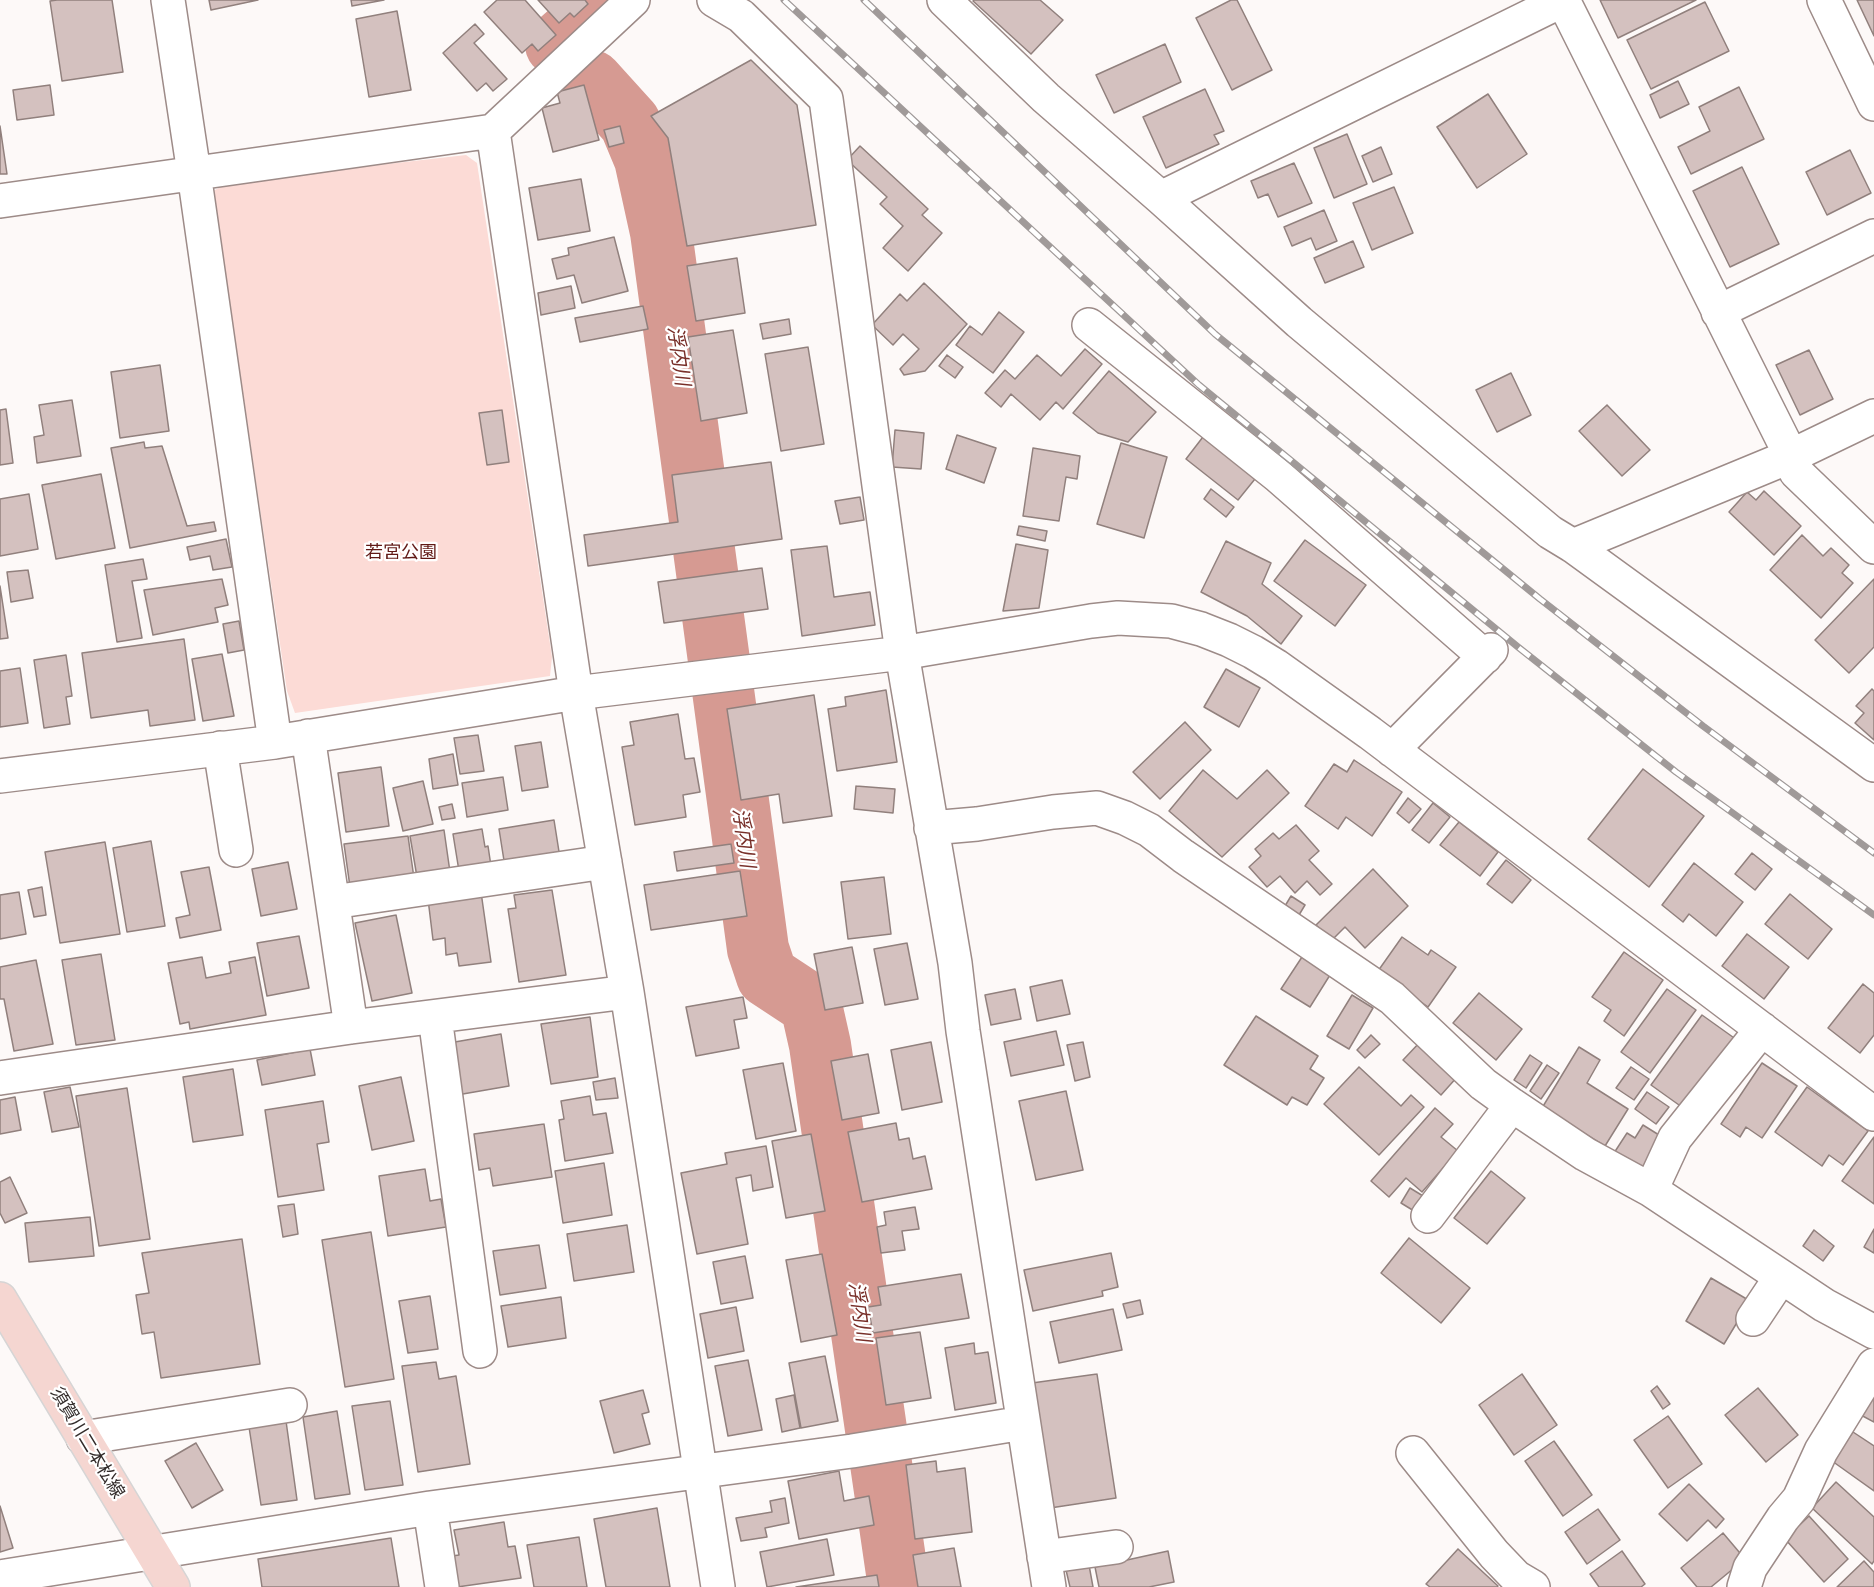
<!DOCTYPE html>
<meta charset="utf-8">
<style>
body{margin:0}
canvas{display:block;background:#fdf9f8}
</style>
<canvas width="1874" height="1587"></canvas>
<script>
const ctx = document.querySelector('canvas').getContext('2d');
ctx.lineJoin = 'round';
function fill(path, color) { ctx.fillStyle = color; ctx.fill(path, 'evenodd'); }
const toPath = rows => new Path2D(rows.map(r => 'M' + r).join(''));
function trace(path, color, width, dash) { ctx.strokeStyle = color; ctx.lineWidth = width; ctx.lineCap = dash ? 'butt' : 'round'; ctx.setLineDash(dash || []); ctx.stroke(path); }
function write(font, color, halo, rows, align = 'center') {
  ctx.font = font + ' "PT Sans Narrow","Noto Sans JP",sans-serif'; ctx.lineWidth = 4.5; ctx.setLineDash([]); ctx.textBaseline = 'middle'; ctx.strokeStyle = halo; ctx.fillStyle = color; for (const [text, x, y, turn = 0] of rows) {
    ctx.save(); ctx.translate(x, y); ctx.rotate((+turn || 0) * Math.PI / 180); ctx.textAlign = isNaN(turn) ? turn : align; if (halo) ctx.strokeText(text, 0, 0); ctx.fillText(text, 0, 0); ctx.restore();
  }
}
fill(toPath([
 [466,155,477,163,552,657,550,676,295,713,287,691,213,191,230,182]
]), '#fcdbd6');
trace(toPath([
 [556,45,607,0],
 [592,81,630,123,645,159,661,232,758,949,767,976,811,1005,820,1045,899,1587]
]), '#d69a92', 62);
const building = toPath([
 [57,0,112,0,123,72,62,81,50,1,57,0],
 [209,0,258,0,211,10,209,0],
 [351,0,384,0,352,6,351,0],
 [497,0,525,0,556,35,538,51,532,44,522,53,484,12,497,0],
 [538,0,585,0,588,4,574,17,570,13,559,23,538,0],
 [974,0,1040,0,1063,20,1031,54,973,1,974,0],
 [1231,0,1237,0,1272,70,1232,90,1196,18,1231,0],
 [1600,0,1696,0,1618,38,1600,0],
 [1857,0,1874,0,1874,36,1857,0],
 [1705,2,1729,51,1651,89,1627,40,1705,2],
 [397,11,411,90,369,97,356,19,397,11],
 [475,24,484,34,474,43,507,79,493,91,486,83,477,91,443,53,475,24],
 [1165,44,1181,82,1114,113,1096,75,1165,44],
 [751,60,797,105,816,225,687,246,668,138,651,116,751,60],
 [1678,81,1689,104,1660,118,1650,95,1678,81],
 [50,85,54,115,17,120,13,90,50,85],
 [584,85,599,140,553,152,542,108,560,103,557,92,584,85],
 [1739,87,1764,139,1691,174,1678,147,1710,131,1699,107,1739,87],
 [1205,89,1224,131,1214,135,1219,144,1166,168,1143,117,1205,89],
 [1488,94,1527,154,1477,188,1437,127,1488,94],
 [0,126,7,174,0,174,0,126],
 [620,126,624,143,609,147,604,130,620,126],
 [1347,134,1367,184,1334,198,1314,148,1347,134],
 [860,146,928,209,922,215,942,233,908,271,883,248,903,226,880,204,887,197,847,160,860,146],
 [1381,147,1392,174,1373,182,1362,156,1381,147],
 [1850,150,1871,193,1827,215,1806,172,1850,150],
 [1294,163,1312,203,1278,217,1268,194,1258,198,1251,181,1294,163],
 [1742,167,1779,244,1730,267,1693,191,1742,167],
 [581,179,590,231,538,240,529,188,581,179],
 [1394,187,1413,233,1372,250,1353,203,1394,187],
 [1324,210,1337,241,1316,250,1311,238,1292,246,1284,227,1324,210],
 [614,237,628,291,582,303,574,275,557,279,552,259,569,255,568,248,614,237],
 [1353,241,1364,267,1325,283,1314,258,1353,241],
 [737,258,745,313,696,321,687,266,737,258],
 [924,283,967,324,925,371,904,375,900,369,919,349,903,334,893,345,872,325,900,294,907,301,924,283],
 [571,286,575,308,541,315,538,293,571,286],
 [643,306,648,329,580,342,575,318,643,306],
 [999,312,1024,332,993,373,956,345,970,326,982,335,999,312],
 [789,319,791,334,763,339,760,324,789,319],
 [733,330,747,413,701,421,688,337,733,330],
 [808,347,824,444,781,451,765,354,808,347],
 [1085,349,1102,364,1063,409,1056,402,1040,420,1011,394,1001,407,985,393,1005,370,1015,379,1037,355,1061,376,1085,349],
 [1809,350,1833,399,1800,415,1776,365,1809,350],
 [947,355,963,367,955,378,939,366,947,355],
 [160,365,169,431,120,438,111,372,160,365],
 [1109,371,1156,412,1128,442,1098,433,1073,413,1109,371],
 [1511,373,1531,415,1497,432,1476,390,1511,373],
 [72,400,81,456,37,463,34,437,44,435,39,405,72,400],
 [1607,405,1650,450,1622,476,1579,431,1607,405],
 [6,409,13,463,0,465,0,410,6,409],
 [502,410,509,462,487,465,479,413,502,410],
 [895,430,924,433,921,469,892,467,895,430],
 [1206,433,1259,474,1238,500,1186,459,1206,433],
 [957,435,996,448,984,483,946,469,957,435],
 [144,442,145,448,162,446,187,526,214,522,216,531,130,548,111,448,144,442],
 [1121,443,1167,457,1144,538,1097,524,1121,443],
 [1033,448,1080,456,1077,479,1066,477,1059,521,1023,516,1033,448],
 [771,462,782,539,588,566,584,535,678,522,672,475,771,462],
 [101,474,115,548,56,559,42,485,101,474],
 [1211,489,1234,507,1226,517,1204,499,1211,489],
 [1764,491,1801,526,1774,555,1729,512,1747,492,1756,500,1764,491],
 [29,494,38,549,0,556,0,499,29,494],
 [860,497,864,520,840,524,835,501,860,497],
 [1019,526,1047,531,1045,541,1017,535,1019,526],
 [1802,535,1823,556,1831,548,1849,565,1842,573,1853,583,1821,618,1770,570,1802,535],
 [226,539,232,567,213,570,210,556,190,560,187,547,226,539],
 [1305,540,1366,585,1335,626,1274,581,1305,540],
 [1226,541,1271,563,1262,584,1302,616,1281,644,1247,616,1201,592,1226,541],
 [1016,544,1048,550,1039,608,1003,611,1016,544],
 [827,546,834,597,870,592,875,625,802,636,791,550,827,546],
 [143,559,147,579,132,581,142,638,117,642,105,565,143,559],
 [762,568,768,609,664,623,658,582,762,568],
 [28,570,33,598,11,602,7,572,28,570],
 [222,579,228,605,215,608,218,622,153,635,144,590,222,579],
 [1874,579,1874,647,1849,673,1815,640,1874,579],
 [0,586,8,638,0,639,0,586],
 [239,621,244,650,228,653,223,624,239,621],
 [184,639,195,720,150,726,148,710,91,718,82,653,184,639],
 [222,654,234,716,203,721,192,659,222,654],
 [66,655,72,696,66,697,70,724,44,728,34,660,66,655],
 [20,668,28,723,0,727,0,671,20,668],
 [1226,669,1260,688,1239,727,1204,707,1226,669],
 [1872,689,1874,691,1874,740,1855,723,1864,713,1856,706,1872,689],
 [886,690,897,762,837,771,828,709,846,706,845,697,886,690],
 [814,695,832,816,783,823,779,794,741,800,727,709,814,695],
 [678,714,685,759,694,758,700,792,683,795,686,817,635,825,622,747,634,745,630,722,678,714],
 [1185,722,1211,750,1160,799,1133,772,1185,722],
 [478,735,484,771,460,774,454,738,478,735],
 [541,742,548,787,522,791,515,746,541,742],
 [453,754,458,785,433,789,429,759,453,754],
 [1354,760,1402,792,1372,836,1346,817,1338,829,1305,806,1334,764,1347,772,1354,760],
 [381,767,389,826,346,832,338,773,381,767],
 [1643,769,1704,816,1649,887,1588,839,1643,769],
 [1203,770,1237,799,1267,770,1289,793,1222,857,1169,811,1203,770],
 [503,777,508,810,467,817,462,783,503,777],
 [423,781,433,824,403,831,393,788,423,781],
 [856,786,895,789,893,813,854,809,856,786],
 [1408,798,1421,809,1409,823,1397,813,1408,798],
 [1433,803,1450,817,1429,843,1412,830,1433,803],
 [452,804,455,818,442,820,439,807,452,804],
 [554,820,560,858,505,867,499,829,554,820],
 [1459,822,1498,852,1480,876,1440,845,1459,822],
 [1296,825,1319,851,1309,860,1332,884,1320,895,1307,881,1295,893,1280,876,1267,887,1249,867,1261,856,1255,849,1273,833,1279,839,1296,825],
 [482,829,485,847,488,846,491,866,459,871,453,834,482,829],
 [444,830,450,872,417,877,410,836,444,830],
 [408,836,414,878,350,887,344,844,408,836],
 [151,841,165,926,127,932,113,848,151,841],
 [105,842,120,934,60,943,45,852,105,842],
 [731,844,734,863,677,871,674,852,731,844],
 [1752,853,1772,869,1755,890,1735,874,1752,853],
 [1506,860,1531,880,1512,903,1487,884,1506,860],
 [288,862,297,909,261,916,252,869,288,862],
 [1694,863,1743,902,1716,936,1689,914,1683,922,1662,905,1694,863],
 [209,867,221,930,180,938,176,918,190,915,181,872,209,867],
 [1373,869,1408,906,1365,948,1345,927,1331,941,1316,925,1373,869],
 [740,871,747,916,651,930,644,885,740,871],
 [884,877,891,934,848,939,841,882,884,877],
 [42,887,46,915,34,917,28,890,42,887],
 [552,890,566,975,519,982,508,909,516,908,514,895,552,890],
 [19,892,26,934,0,939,0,895,19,892],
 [481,892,491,962,459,966,457,953,446,955,445,938,433,940,428,899,481,892],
 [1790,894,1832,929,1808,959,1765,924,1790,894],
 [1291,896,1305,905,1299,915,1285,906,1291,896],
 [396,915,412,993,372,1001,355,923,396,915],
 [1747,934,1789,967,1764,999,1722,966,1747,934],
 [299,936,309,988,267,996,257,943,299,936],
 [1402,937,1428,955,1431,950,1456,967,1428,1007,1378,971,1402,937],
 [907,943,918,999,885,1005,874,949,907,943],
 [852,947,863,1003,825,1010,814,954,852,947],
 [1624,952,1663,980,1624,1036,1604,1021,1611,1010,1592,997,1624,952],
 [101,954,115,1040,76,1045,62,960,101,954],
 [202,957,206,978,231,973,229,962,255,957,266,1015,190,1029,189,1022,180,1024,168,963,202,957],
 [1302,957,1330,975,1310,1007,1281,989,1302,957],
 [36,960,53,1044,14,1051,4,999,0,999,0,967,36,960],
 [1062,980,1070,1014,1037,1021,1030,987,1062,980],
 [1863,984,1874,993,1874,1035,1860,1053,1828,1028,1863,984],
 [1015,989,1021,1019,991,1025,985,995,1015,989],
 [1667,989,1696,1010,1650,1073,1621,1052,1667,989],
 [1479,993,1522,1029,1496,1060,1453,1023,1479,993],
 [1352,995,1373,1008,1349,1049,1327,1036,1352,995],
 [743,997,747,1018,734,1020,739,1048,696,1056,686,1007,743,997],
 [1702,1015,1737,1040,1686,1110,1651,1085,1702,1015],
 [1256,1016,1318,1056,1310,1069,1324,1078,1307,1105,1292,1097,1287,1105,1224,1065,1256,1016],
 [590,1017,598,1077,551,1084,541,1024,590,1017],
 [1056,1031,1064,1065,1011,1076,1004,1042,1056,1031],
 [501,1034,509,1086,457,1095,449,1043,501,1034],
 [1371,1035,1380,1044,1365,1058,1357,1050,1371,1035],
 [1421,1041,1458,1076,1441,1095,1403,1060,1421,1041],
 [931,1042,942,1102,902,1110,891,1050,931,1042],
 [1083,1042,1090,1077,1075,1081,1067,1045,1083,1042],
 [1579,1047,1600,1060,1587,1083,1628,1109,1605,1146,1542,1108,1579,1047],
 [310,1049,315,1075,262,1085,257,1060,310,1049],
 [868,1054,879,1113,842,1120,831,1061,868,1054],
 [1530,1055,1542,1063,1526,1088,1514,1080,1530,1055],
 [783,1063,796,1131,756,1139,743,1070,783,1063],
 [1762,1063,1797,1086,1762,1138,1746,1127,1740,1137,1721,1124,1762,1063],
 [1547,1065,1559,1073,1541,1099,1530,1091,1547,1065],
 [1359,1067,1401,1106,1411,1095,1424,1107,1379,1155,1324,1104,1359,1067],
 [1631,1067,1649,1079,1634,1100,1616,1088,1631,1067],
 [233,1069,243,1135,193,1142,183,1077,233,1069],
 [401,1077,414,1141,372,1150,359,1086,401,1077],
 [615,1078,618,1098,596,1100,593,1082,615,1078],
 [70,1087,79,1127,52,1132,44,1092,70,1087],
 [1807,1087,1868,1131,1843,1165,1829,1155,1822,1166,1775,1132,1807,1087],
 [127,1088,150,1239,99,1246,76,1096,127,1088],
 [1066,1091,1083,1170,1036,1180,1019,1101,1066,1091],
 [1647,1092,1669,1107,1656,1124,1635,1109,1647,1092],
 [590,1096,593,1115,606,1113,613,1153,565,1161,559,1120,564,1119,561,1101,590,1096],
 [15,1097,21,1130,0,1134,0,1100,15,1097],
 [323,1101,329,1142,317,1144,324,1190,278,1197,265,1110,323,1101],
 [1435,1108,1453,1124,1441,1137,1458,1151,1422,1192,1406,1178,1389,1197,1371,1181,1435,1108],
 [896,1123,899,1140,909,1138,913,1159,925,1156,932,1189,862,1202,848,1132,896,1123],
 [544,1124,552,1177,493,1186,490,1168,479,1170,474,1134,544,1124],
 [1643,1125,1667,1140,1645,1173,1614,1153,1627,1133,1635,1138,1643,1125],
 [811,1134,825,1211,786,1218,772,1141,811,1134],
 [1874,1137,1874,1204,1842,1181,1874,1137],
 [766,1146,773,1187,753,1191,751,1175,736,1178,748,1244,697,1254,681,1173,727,1164,725,1153,766,1146],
 [604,1163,612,1215,563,1223,555,1171,604,1163],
 [425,1169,430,1201,441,1199,446,1227,388,1236,379,1176,425,1169],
 [1491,1171,1525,1198,1487,1244,1454,1218,1491,1171],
 [10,1177,27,1213,5,1223,0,1213,0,1182,10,1177],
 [1410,1188,1428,1199,1419,1214,1401,1203,1410,1188],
 [294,1204,298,1234,283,1237,278,1206,294,1204],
 [915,1207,919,1229,902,1231,905,1250,881,1253,877,1227,886,1225,884,1212,915,1207],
 [90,1217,94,1256,29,1262,25,1223,90,1217],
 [627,1225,634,1272,574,1281,567,1234,627,1225],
 [1874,1229,1874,1253,1864,1247,1874,1229],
 [1814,1230,1834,1246,1823,1261,1803,1246,1814,1230],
 [371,1232,394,1379,345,1387,322,1240,371,1232],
 [1409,1238,1470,1288,1441,1323,1381,1273,1409,1238],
 [242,1239,260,1364,161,1378,154,1332,142,1334,136,1295,149,1293,142,1253,242,1239],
 [539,1245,546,1288,500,1295,493,1251,539,1245],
 [1111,1253,1118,1287,1102,1291,1103,1296,1033,1311,1024,1270,1111,1253],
 [822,1254,837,1335,801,1342,786,1260,822,1254],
 [745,1256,753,1298,721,1304,713,1262,745,1256],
 [961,1274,969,1318,873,1333,868,1307,881,1305,878,1287,961,1274],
 [1711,1278,1750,1301,1724,1344,1686,1321,1711,1278],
 [430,1296,438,1349,408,1353,399,1301,430,1296],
 [561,1297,566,1338,508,1347,501,1306,561,1297],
 [1140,1300,1143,1314,1127,1318,1123,1304,1140,1300],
 [736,1307,744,1351,708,1358,700,1314,736,1307],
 [1113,1309,1122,1350,1059,1363,1050,1322,1113,1309],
 [920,1332,931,1398,886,1405,876,1338,920,1332],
 [974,1343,975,1354,988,1352,996,1403,955,1410,945,1348,974,1343],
 [825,1356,838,1421,801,1428,789,1363,825,1356],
 [748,1360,762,1430,728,1436,715,1366,748,1360],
 [436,1362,439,1379,456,1376,470,1464,418,1472,402,1366,436,1362],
 [1097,1374,1116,1498,1050,1508,1032,1383,1097,1374],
 [1522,1374,1557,1425,1514,1455,1479,1405,1522,1374],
 [1657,1386,1670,1404,1663,1409,1651,1391,1657,1386],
 [1758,1388,1798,1435,1766,1462,1725,1415,1758,1388],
 [643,1390,649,1412,642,1414,650,1444,614,1453,600,1401,643,1390],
 [1874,1393,1874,1422,1859,1414,1874,1393],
 [794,1395,800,1428,782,1432,776,1399,794,1395],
 [390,1401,403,1485,365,1490,352,1406,390,1401],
 [337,1411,350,1494,315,1499,303,1417,337,1411],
 [1668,1416,1702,1464,1668,1488,1634,1440,1668,1416],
 [286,1421,297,1500,261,1505,249,1427,286,1421],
 [1853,1432,1874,1446,1874,1491,1832,1461,1853,1432],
 [1554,1441,1592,1495,1563,1516,1525,1461,1554,1441],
 [196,1443,223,1490,192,1508,165,1461,196,1443],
 [936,1461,937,1472,965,1468,972,1532,915,1539,906,1465,936,1461],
 [839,1471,844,1501,869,1496,874,1525,799,1539,788,1481,839,1471],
 [1836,1482,1874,1517,1874,1561,1872,1564,1812,1508,1836,1482],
 [1689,1484,1724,1519,1716,1528,1708,1520,1687,1541,1659,1514,1689,1484],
 [785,1498,789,1523,765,1528,767,1537,741,1541,736,1518,772,1512,770,1501,785,1498],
 [0,1506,13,1548,0,1552,0,1506],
 [657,1508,670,1587,606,1587,594,1519,657,1508],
 [1598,1509,1620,1540,1587,1564,1565,1532,1598,1509],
 [1809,1516,1848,1559,1824,1582,1785,1539,1809,1516],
 [504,1522,508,1547,515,1546,521,1578,457,1587,452,1556,459,1555,454,1530,504,1522],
 [1723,1533,1745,1559,1711,1587,1697,1587,1681,1568,1723,1533],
 [579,1537,587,1587,534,1587,527,1545,579,1537],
 [391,1538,399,1587,262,1587,258,1559,391,1538],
 [827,1539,834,1575,767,1587,760,1552,827,1539],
 [954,1548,961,1587,918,1587,913,1555,954,1548],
 [1458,1549,1498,1586,1497,1587,1430,1587,1426,1584,1458,1549],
 [1168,1551,1174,1582,1149,1587,1099,1587,1095,1567,1168,1551],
 [1622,1551,1645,1584,1641,1587,1599,1587,1590,1574,1622,1551],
 [1864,1561,1874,1572,1874,1587,1837,1587,1864,1561],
 [1089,1565,1093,1587,1070,1587,1066,1570,1089,1565],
 [877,1575,879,1587,796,1587,877,1575]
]);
fill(building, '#d4c1bf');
trace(building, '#91807d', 1.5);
const minor = toPath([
 [168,0,194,173,275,742],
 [633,0,493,131,576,693,627,992,718,1587],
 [714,0,741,16,826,99,902,653,955,963,963,1031,1049,1587],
 [944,0,1046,98,1161,198,1299,322,1550,532,1573,546,1874,765],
 [1563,0,1791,456,1796,472,1874,547],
 [1824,0,1874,104],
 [1161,198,1563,0],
 [0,201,493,131],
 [1718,312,1874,236],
 [1089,325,1278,476,1485,657],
 [1573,546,1791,456,1874,416],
 [308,736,351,1027],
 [220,748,236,850],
 [1392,750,1491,650],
 [0,776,275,742,576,693,902,653,1091,621,1118,618,1171,621,1201,629,1229,640,1253,652,1276,666,1370,733,1874,1114],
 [931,828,977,824,1053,812,1097,808,1125,818,1149,830,1183,856,1392,998,1483,1084,1512,1105,1585,1154,1651,1190,1824,1305,1874,1332],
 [333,902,605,862],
 [435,1017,480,1351],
 [0,1078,351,1027,627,992],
 [1651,1190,1675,1138,1762,1029],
 [1428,1216,1512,1105],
 [1753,1319,1781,1277],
 [83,1438,290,1405],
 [1413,1453,1494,1554,1516,1577,1533,1587],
 [430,1508,442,1587],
 [1044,1557,1116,1547],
 [0,1577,430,1508,852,1451,1023,1423],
 [1744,1587,1750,1568,1783,1518,1799,1499,1821,1451,1874,1365]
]);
const major = toPath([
 [0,1299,173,1587]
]);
trace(minor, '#9d8b88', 36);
trace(major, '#d6d5d5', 36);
trace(minor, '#fff', 33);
trace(major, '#f5d6d1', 33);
const rail = toPath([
 [784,0,1199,385,1518,647,1676,772,1874,915],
 [864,0,1215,334,1540,599,1703,726,1874,853]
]);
trace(rail, '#a09a99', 7);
trace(rail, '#fff', 4.5, [14]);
write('18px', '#611916', '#fff', [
 ["若宮公園",401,553]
]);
write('18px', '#332c2b', '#fff', [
 ["須賀川二本松線",87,1443,59]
]);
write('italic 20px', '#782f29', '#fff', [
 ["浮内川",678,356,82],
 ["浮内川",743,838,82],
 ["浮内川",859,1312,82]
]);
</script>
